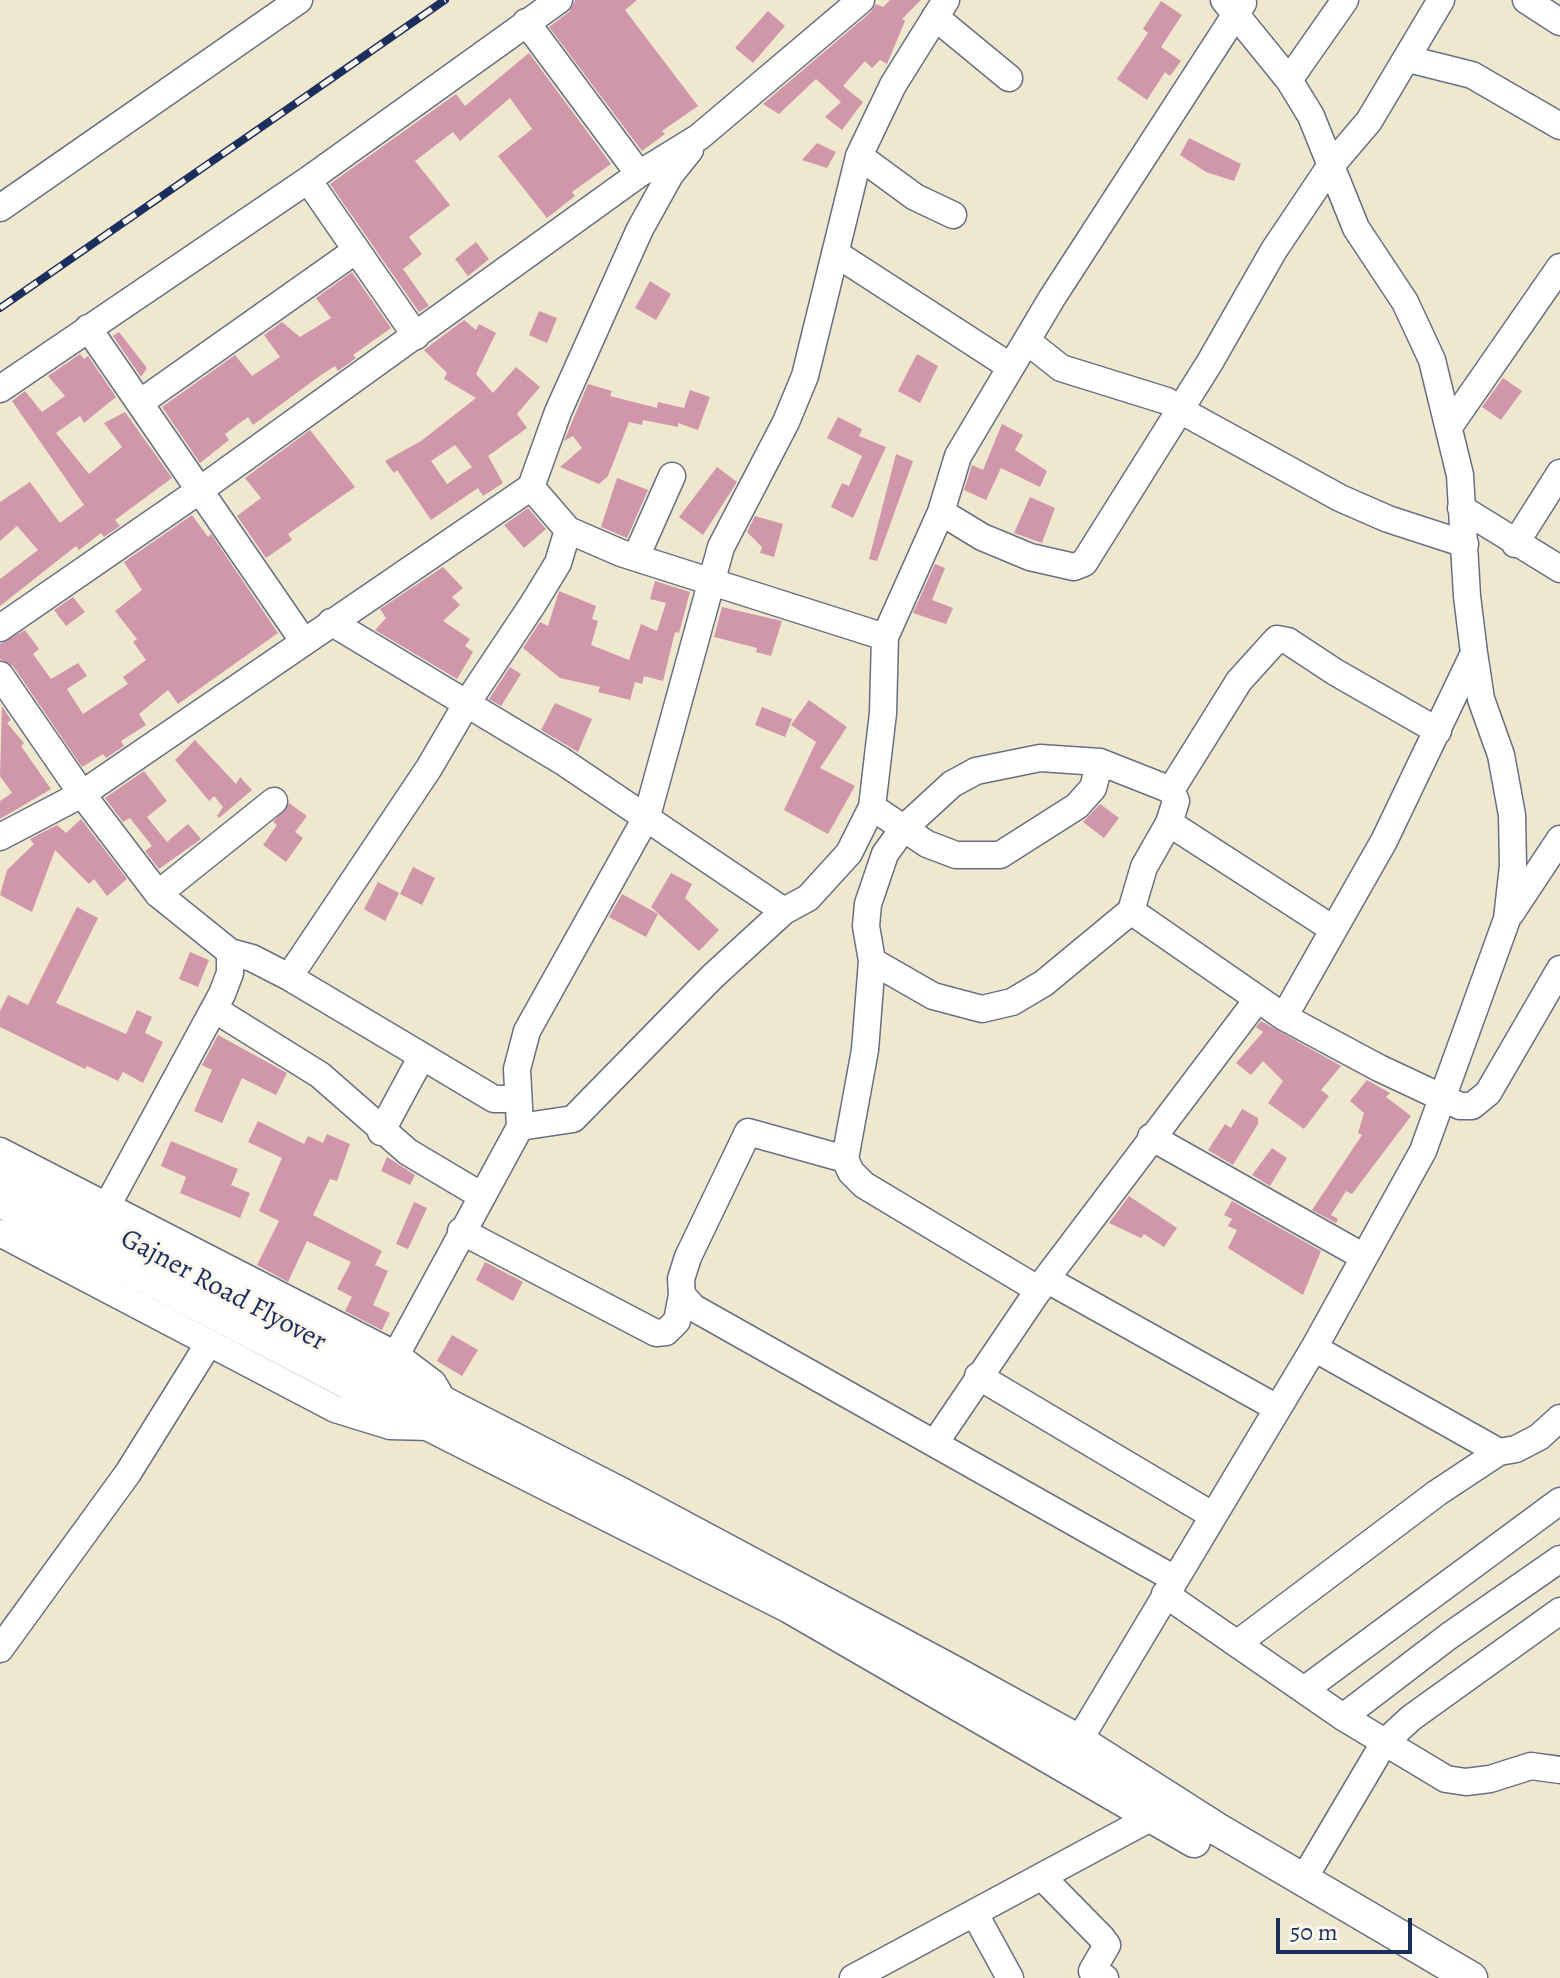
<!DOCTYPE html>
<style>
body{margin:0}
#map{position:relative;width:1560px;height:1978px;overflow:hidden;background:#f0e8ce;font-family:Alegreya,serif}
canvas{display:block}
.scale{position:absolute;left:1276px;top:1918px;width:136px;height:36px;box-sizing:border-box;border:4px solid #1b2f5e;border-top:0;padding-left:10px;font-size:24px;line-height:28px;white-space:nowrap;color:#1b2f5e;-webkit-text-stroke:6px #fbf7ec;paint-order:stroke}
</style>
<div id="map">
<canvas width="1560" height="1978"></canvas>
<div class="scale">50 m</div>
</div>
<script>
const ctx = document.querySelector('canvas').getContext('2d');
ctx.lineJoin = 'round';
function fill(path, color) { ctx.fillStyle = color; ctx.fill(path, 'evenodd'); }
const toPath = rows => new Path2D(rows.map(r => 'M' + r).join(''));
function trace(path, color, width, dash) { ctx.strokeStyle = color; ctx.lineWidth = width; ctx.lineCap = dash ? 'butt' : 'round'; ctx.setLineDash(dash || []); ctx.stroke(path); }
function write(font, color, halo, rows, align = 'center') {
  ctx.font = font + ' Alegreya,serif'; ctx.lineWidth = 6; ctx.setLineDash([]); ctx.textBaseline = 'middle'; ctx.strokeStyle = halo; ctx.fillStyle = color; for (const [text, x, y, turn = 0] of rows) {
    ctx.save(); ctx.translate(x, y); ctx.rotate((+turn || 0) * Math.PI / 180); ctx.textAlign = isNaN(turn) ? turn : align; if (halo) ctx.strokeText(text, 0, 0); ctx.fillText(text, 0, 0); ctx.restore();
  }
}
fill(toPath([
 [575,0,637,0,625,10,698,106,662,131,665,134,642,151,549,27,569,12],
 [890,0,921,0,902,19,905,21,887,64,880,60,872,68,865,61,843,86,863,102,842,130,825,117,841,102,816,79,779,114,763,104,871,12,876,4,883,7],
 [1161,1,1182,15,1161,47,1181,61,1170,76,1165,72,1147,100,1117,79,1148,33,1143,29],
 [768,11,785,26,753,63,735,48],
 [529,53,611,164,572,192,575,196,547,218,498,156,532,129,510,98,460,141,453,132,415,161,450,205,409,237,422,254,403,269,429,306,419,312,330,184,456,94,465,106],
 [1189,138,1241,164,1234,181,1206,172,1180,155],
 [817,143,836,152,827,168,802,160],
 [476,242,489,259,468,276,455,259],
 [352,272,391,328,353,355,356,358,338,371,335,366,321,375,253,425,248,417,225,434,229,440,200,463,162,407,235,355,252,376,280,357,264,335,282,322,300,337,331,318,316,298],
 [650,281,671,294,656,320,635,308],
 [539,311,557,318,547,343,529,335],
 [464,320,476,330,479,324,496,333,476,374,493,393,516,367,540,387,517,414,527,428,488,456,503,483,483,496,478,488,431,520,397,470,394,473,385,461,421,441,476,398,444,379,447,373,424,350],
 [455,445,472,467,447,484,431,461],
 [119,332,147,368,141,377,113,336],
 [80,354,84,359,88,356,116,397,84,423,80,416,56,433,89,474,122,447,104,423,125,412,172,478,115,520,120,526,104,537,101,533,79,550,76,546,0,606,0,579,38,550,17,526,0,541,0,502,30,482,60,523,84,505,12,401,25,391,42,412,65,396,48,376],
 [917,354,938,366,920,403,898,391],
 [1503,378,1522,391,1501,420,1482,407],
 [588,384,612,391,610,396,657,408,658,402,684,408,690,390,710,397,698,430,678,423,678,427,643,420,642,425,629,422,608,476,599,484,560,467,582,448,573,436,564,441],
 [838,417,862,429,859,436,886,447,853,518,831,507,842,483,849,486,862,456,827,438],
 [1002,424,1023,435,1015,450,1047,471,1040,487,1001,468,986,500,964,490,972,465,983,470],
 [310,430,355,487,288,534,292,540,266,558,237,516,261,498,245,478],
 [896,454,913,461,877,561,869,559],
 [717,467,737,482,703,535,679,517],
 [617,478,648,490,627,538,601,527],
 [1030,497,1055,508,1042,543,1014,533],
 [528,508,546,529,524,548,504,525],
 [192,515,208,537,211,534,278,633,178,704,168,690,139,714,146,725,121,741,124,746,106,758,103,754,82,767,13,666,0,659,0,644,25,630,39,649,33,654,51,679,78,663,87,676,67,689,83,714,128,684,123,677,146,660,133,642,137,639,115,611,142,590,124,562],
 [755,516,783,524,774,557,760,553,762,547,747,532],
 [935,564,945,568,932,600,953,608,946,624,913,613],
 [443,567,463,588,452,597,460,605,443,621,470,639,465,646,473,652,457,679,375,630,386,618,380,609],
 [655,581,690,592,679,633,675,632,663,681,644,676,642,684,635,682,630,700,598,692,600,687,560,678,523,648,540,622,548,626,559,591,596,606,592,619,598,621,591,645,629,660,641,624,657,631,666,603,650,599],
 [73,597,85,612,66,626,54,610],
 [722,607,782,621,771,656,756,652,757,648,714,637],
 [510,667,521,674,501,706,489,699],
 [809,700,847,727,820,768,855,786,828,834,784,810,816,742,791,725],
 [555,703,592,719,578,752,541,730],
 [2,706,11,720,7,723,24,743,21,746,51,789,0,819,0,801,12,793,0,776],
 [762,707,792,719,785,737,755,725],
 [195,740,236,784,240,777,252,790,219,818,217,816,223,807,214,796,209,801,175,760],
 [144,771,167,801,147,817,167,842,188,824,201,839,159,869,145,851,152,846,130,818,123,822,105,798],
 [289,803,307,816,295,832,303,838,286,862,263,845,277,825,273,822],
 [1100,804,1119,818,1104,838,1083,822],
 [81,819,127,879,107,896,94,879,89,884,55,850,32,912,0,895,7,870,34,844,30,839,57,825,66,833],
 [413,867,435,878,422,905,400,894],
 [671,873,692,884,685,898,719,930,699,951,651,907],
 [378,882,399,893,385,921,364,909],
 [622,894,658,914,646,937,609,917],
 [77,907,98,918,56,1003,126,1034,137,1010,152,1017,145,1033,163,1042,143,1083,123,1072,118,1081,87,1066,85,1069,0,1027,0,1011,8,995,28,1005],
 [190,952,209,960,198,987,179,979],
 [1261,1021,1341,1066,1321,1090,1329,1096,1304,1129,1268,1103,1283,1081,1263,1061,1251,1075,1236,1063,1263,1032,1256,1027],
 [218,1035,287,1073,276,1095,242,1078,222,1123,194,1111,212,1070,202,1065],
 [1367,1080,1390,1093,1386,1097,1411,1116,1352,1194,1346,1191,1331,1215,1338,1219,1336,1223,1312,1210,1362,1135,1358,1133,1364,1113,1350,1101],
 [1242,1109,1258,1118,1258,1124,1233,1165,1208,1150,1225,1124,1231,1128],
 [258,1121,304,1144,308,1136,323,1143,327,1134,350,1144,337,1181,330,1179,313,1215,382,1251,375,1265,388,1271,373,1305,390,1313,382,1330,345,1311,352,1297,337,1289,351,1262,307,1241,288,1282,257,1265,279,1221,259,1211,282,1158,248,1142],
 [171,1141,238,1169,231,1185,250,1193,240,1218,180,1193,186,1177,161,1166],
 [1272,1148,1287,1158,1270,1186,1252,1175],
 [387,1157,415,1175,410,1185,381,1171],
 [1129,1196,1177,1228,1164,1247,1144,1234,1141,1238,1109,1223],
 [1232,1201,1321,1251,1303,1295,1228,1248,1237,1230,1228,1226,1232,1219,1224,1215],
 [414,1202,427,1208,408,1249,396,1244],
 [485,1262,523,1282,513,1301,476,1280],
 [452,1335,478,1350,462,1376,437,1361]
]), '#d097aa');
const minor = toPath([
 [1526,0,1560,22],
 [935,17,1009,78],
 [526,22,639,174],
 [1408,59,1472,75,1560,126],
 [1289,80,1345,0],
 [859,156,915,197,953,215],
 [308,180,416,336],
 [0,208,299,0],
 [835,253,1011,367],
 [88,328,304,642],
 [1027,341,1061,368,1167,401],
 [0,389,308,180,559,0],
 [141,402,355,251],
 [1180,410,1340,498,1388,519,1465,544],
 [1451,424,1560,267],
 [531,487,568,530,621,553,885,637],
 [1461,508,1560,569],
 [941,512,982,537,1030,557,1074,567,1084,563,1210,362,1274,250,1329,168,1369,121,1441,0],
 [1515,544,1560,473],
 [636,557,672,476],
 [331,622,562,761,784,911],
 [0,628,200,490,639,174,699,137,861,0],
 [0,675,82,794,158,894,230,952,230,973,222,994,107,1206],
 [1171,790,1239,681,1277,639,1288,641,1335,672,1438,731],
 [872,807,927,844,956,855,1000,855,1077,806,1093,788,1100,762],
 [1169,823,1333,929],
 [0,837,82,794,531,487,558,412,640,229,670,175,690,150],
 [158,894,274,801],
 [1511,913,1560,839],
 [230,952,252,958,289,977,494,1099,518,1099],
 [872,961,933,996,982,1009,1012,1002,1044,983,1131,911,1284,1017,1379,1068,1460,1106,1472,1106,1488,1093,1560,969],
 [289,977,429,768,467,703,533,604,558,563,568,530],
 [214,1009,320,1075,408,1152,482,1196],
 [1284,1017,1384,841,1474,653],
 [520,1127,517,1069,527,1031,647,816,721,547,786,422,805,376,859,156,893,85,946,0],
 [381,1132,422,1056],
 [1151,1137,1364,1257],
 [0,1151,396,1355,433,1383,441,1397],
 [845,1159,748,1132,688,1257,681,1279,682,1295,694,1308,1173,1578],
 [461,1231,656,1333,666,1332,677,1321,682,1295],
 [0,1233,335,1409,390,1426,431,1427],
 [1046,1279,1277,1408],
 [1039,1290,864,1185,851,1172,845,1159,865,1050,872,961,866,926,868,904,885,854,903,829,952,784,976,771,1040,758,1100,762,1171,790,1176,801,1169,823,1144,867,1131,911],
 [1314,1348,1499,1452,1516,1449,1539,1437,1560,1418],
 [396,1355,520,1127,573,1119,712,977,784,911,808,898,849,853,872,807,883,713,885,637,941,512,958,456,1052,298,1243,3],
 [978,1376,1212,1515],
 [935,1443,1046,1279,1257,1000],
 [1165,1594,1343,1717,1446,1779,1466,1782,1490,1779,1531,1766,1560,1770],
 [1238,1643,1437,1493,1499,1452],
 [0,1649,128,1473,209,1343],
 [1304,1690,1560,1501],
 [1343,1717,1449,1636,1560,1559],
 [1069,1757,1314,1348,1423,1151,1507,919,1513,866,1512,815,1501,755,1481,699,1474,653,1467,596,1460,475,1432,360,1405,302,1356,228,1311,116,1289,80,1224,0],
 [1043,1878,1102,1938,1107,1945,1092,1971,1105,1978],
 [1303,1880,1384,1743,1411,1718,1560,1611],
 [975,1914,1010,1978],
 [853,1978,1167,1809]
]);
const major = toPath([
 [0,1175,623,1495,948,1669,1079,1741,1217,1829,1471,1978],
 [0,1201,402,1411,790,1607,1194,1841]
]);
trace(minor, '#667085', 29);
trace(major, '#667085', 35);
trace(minor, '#fff', 26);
trace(major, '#fff', 32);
const rail = toPath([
 [0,308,445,0]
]);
trace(rail, '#1b2f5e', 8);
trace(rail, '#fbf7ec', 5, [15]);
write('28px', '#1b2f5e', '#fbf7ec', [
 ["Gajner Road Flyover",223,1291,28]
]);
</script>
